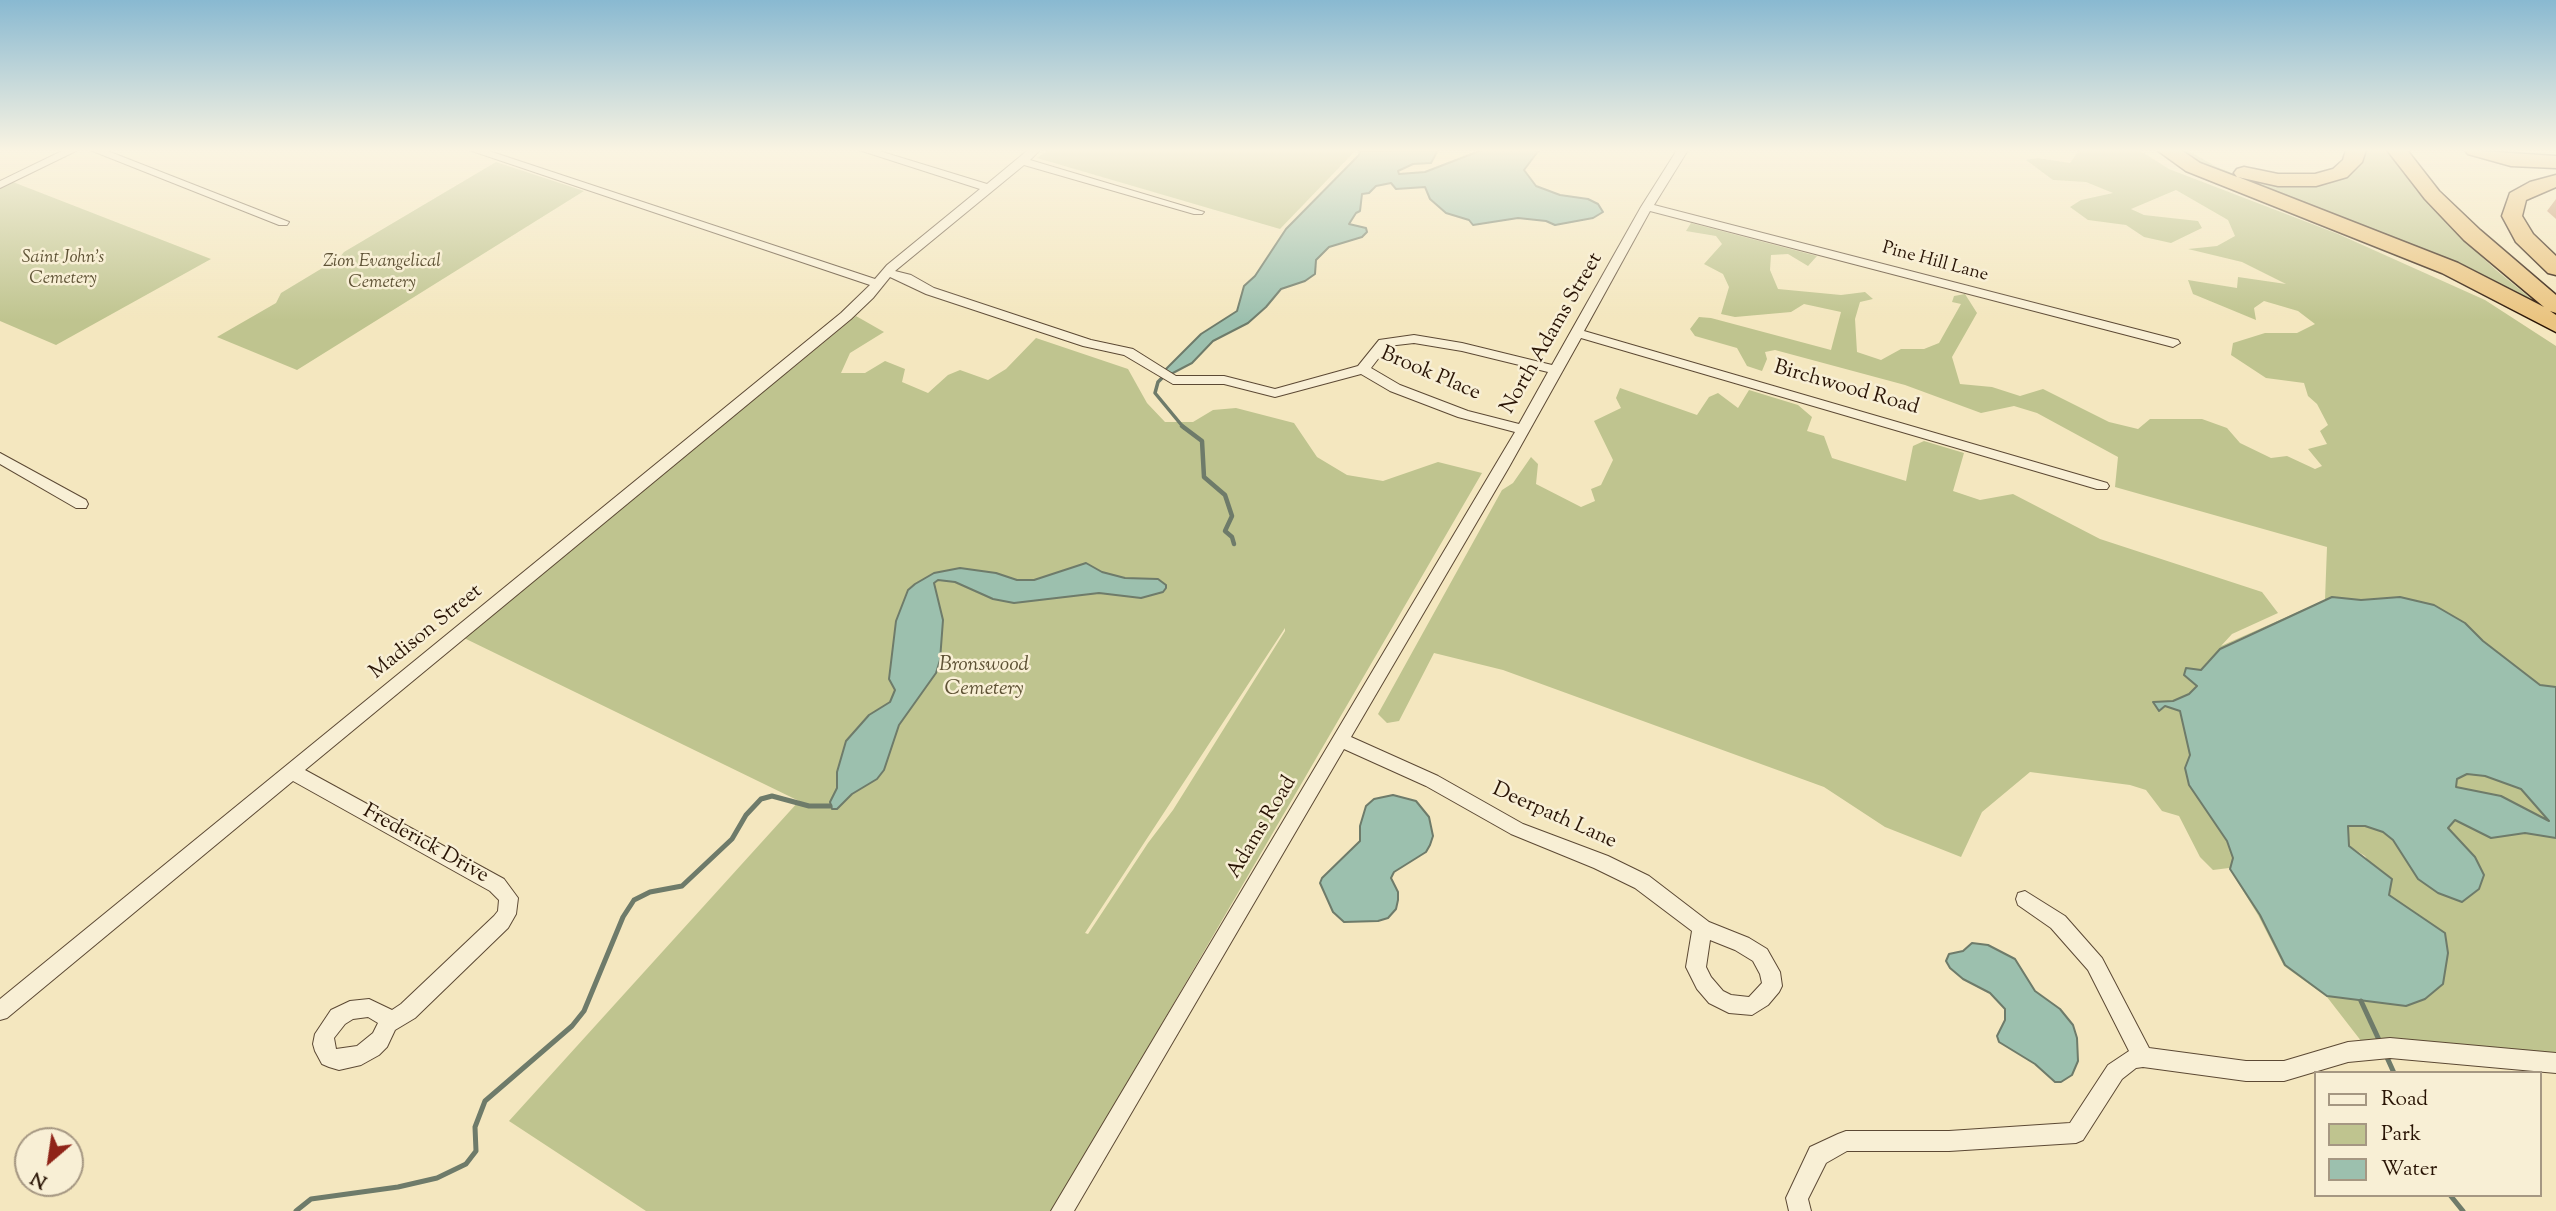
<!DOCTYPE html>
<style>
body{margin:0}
#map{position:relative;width:2556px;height:1211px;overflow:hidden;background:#f4e7bf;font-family:"Sorts Mill Goudy",serif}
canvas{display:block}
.legend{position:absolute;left:2314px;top:1071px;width:228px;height:126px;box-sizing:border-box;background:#f8efd5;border:2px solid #a59782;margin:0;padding:9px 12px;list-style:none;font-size:21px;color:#291405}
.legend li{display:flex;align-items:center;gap:14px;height:35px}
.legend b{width:35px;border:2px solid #a59782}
.north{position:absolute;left:14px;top:1127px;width:70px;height:70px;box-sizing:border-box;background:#f8efd5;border:2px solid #a59782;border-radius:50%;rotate:209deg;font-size:19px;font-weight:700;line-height:28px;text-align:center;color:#291405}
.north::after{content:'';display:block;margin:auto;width:24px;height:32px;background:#8f2418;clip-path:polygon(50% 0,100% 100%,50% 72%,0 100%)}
</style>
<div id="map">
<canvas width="2556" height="1211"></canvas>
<ul class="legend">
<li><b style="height:9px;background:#f8efd5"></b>Road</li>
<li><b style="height:19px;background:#bfc48f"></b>Park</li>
<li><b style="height:19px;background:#9cc0ae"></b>Water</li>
</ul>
<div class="north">N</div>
</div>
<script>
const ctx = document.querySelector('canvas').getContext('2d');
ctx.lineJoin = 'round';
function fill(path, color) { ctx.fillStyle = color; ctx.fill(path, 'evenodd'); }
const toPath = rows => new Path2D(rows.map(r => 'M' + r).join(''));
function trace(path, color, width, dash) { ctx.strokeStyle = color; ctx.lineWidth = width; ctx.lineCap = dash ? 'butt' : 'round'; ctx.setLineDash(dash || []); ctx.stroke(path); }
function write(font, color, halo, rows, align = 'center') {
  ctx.font = font + ' "Sorts Mill Goudy",serif'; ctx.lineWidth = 5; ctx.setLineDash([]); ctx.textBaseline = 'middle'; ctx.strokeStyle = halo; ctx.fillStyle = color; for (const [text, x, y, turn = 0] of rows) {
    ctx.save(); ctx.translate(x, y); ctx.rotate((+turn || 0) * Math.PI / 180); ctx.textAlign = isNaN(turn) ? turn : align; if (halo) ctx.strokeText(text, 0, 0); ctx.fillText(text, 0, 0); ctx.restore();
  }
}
fill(toPath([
 [1048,150,1356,150,1280,229,1037,158],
 [2079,150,2139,150,2169,169,2338,234,2485,300,2556,346,2556,687,2540,685,2483,641,2465,623,2400,597,2361,600,2332,597,2233,642,2207,662,2201,671,2184,675,2197,686,2189,694,2173,701,2153,702,2180,711,2190,755,2185,768,2189,784,2227,841,2233,858,2230,869,2260,915,2285,965,2327,996,2406,1006,2425,999,2445,933,2389,895,2365,856,2349,846,2348,826,2365,826,2383,832,2393,840,2418,879,2459,841,2448,828,2455,820,2491,838,2524,833,2556,838,2556,1063,2365,1046,2327,997,2284,966,2258,915,2229,868,2213,870,2200,857,2179,816,2162,811,2146,790,2130,785,2030,772,1982,812,1961,857,1885,827,1824,787,1503,670,1434,653,1399,721,1387,723,1378,714,1502,490,1513,483,1531,457,1538,464,1536,484,1581,507,1595,501,1591,489,1601,485,1613,460,1594,421,1621,408,1616,398,1620,388,1697,415,1709,397,1718,393,1738,408,1749,390,1798,405,1812,417,1807,431,1824,436,1832,458,1906,481,1913,446,1924,441,1964,453,1953,491,1980,500,2013,494,2100,539,2262,592,2278,613,2232,634,2221,646,2325,600,2327,547,2115,487,2118,457,2037,413,2014,406,1981,413,1905,385,1775,350,1765,352,1767,359,1762,371,1747,366,1737,348,1695,336,1690,329,1699,317,1711,318,1831,350,1841,312,1804,304,1791,312,1735,317,1721,314,1729,287,1723,274,1704,264,1722,244,1716,236,1686,231,1691,223,1817,256,1808,266,1788,254,1771,255,1770,270,1778,289,1841,295,1865,292,1873,299,1860,302,1855,319,1857,352,1881,360,1901,349,1924,349,1939,343,1961,304,1952,302,1954,296,1965,294,1977,313,1952,357,1960,384,1992,387,2020,396,2043,389,2109,422,2138,429,2150,419,2202,419,2227,428,2240,443,2271,458,2287,456,2315,469,2322,466,2308,449,2327,444,2320,431,2328,425,2317,404,2308,396,2304,383,2266,378,2231,355,2233,343,2265,333,2297,333,2315,324,2298,311,2264,301,2254,308,2256,320,2193,294,2188,280,2237,288,2238,277,2286,284,2242,262,2188,249,2217,246,2235,236,2228,220,2176,190,2131,209,2144,215,2198,221,2202,228,2171,243,2144,237,2126,225,2088,220,2070,207,2081,200,2113,193,2086,182,2053,180,2026,160,2038,158,2070,163],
 [2174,150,2187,150,2215,166,2237,175,2322,184,2335,180,2358,168,2365,150,2386,150,2416,190,2456,233,2496,270,2556,319,2230,179],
 [496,162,584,191,297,370,217,337,276,303,281,293,339,258,344,252],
 [13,182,211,259,56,345,0,321,0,188],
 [856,316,884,332,850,353,841,373,865,373,885,361,905,369,902,382,928,393,948,375,960,370,988,380,1006,369,1036,338,1128,369,1147,403,1165,422,1193,422,1213,410,1236,408,1294,423,1317,457,1347,475,1383,481,1438,462,1482,473,1053,1211,646,1211,509,1121,799,801,464,638,784,371,788,372],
 [1285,628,1285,631,1173,810,1148,843,1088,934,1085,933],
 [2466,774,2485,776,2521,789,2550,823,2534,813,2456,787,2457,779]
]), '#bfc48f');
const water = toPath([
 [1438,150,1431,163,1413,164,1398,171,1399,174,1425,172,1482,150,1539,150,1524,170,1536,186,1560,195,1588,199,1598,204,1603,212,1593,218,1555,225,1546,221,1518,218,1473,225,1469,220,1446,213,1430,199,1425,187,1396,189,1391,183,1376,186,1369,193,1362,194,1360,211,1356,213,1349,224,1366,228,1367,232,1362,237,1329,247,1316,260,1315,274,1305,281,1281,289,1266,307,1248,323,1213,341,1192,363,1171,374,1165,370,1201,334,1237,311,1244,286,1255,276,1286,229,1359,155,1360,151,1438,150],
 [1086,563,1102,572,1125,578,1158,579,1166,585,1166,588,1163,592,1141,598,1099,593,1014,603,993,599,955,582,938,580,934,583,943,620,940,660,936,673,899,725,884,770,877,779,852,794,837,809,832,809,830,802,837,788,837,772,846,741,869,715,890,702,895,690,889,679,896,621,908,590,915,584,934,573,960,568,996,573,1017,580,1034,580,1086,563],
 [2332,597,2361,600,2400,597,2434,605,2465,623,2483,641,2540,685,2556,687,2556,838,2525,833,2491,838,2455,820,2448,828,2475,857,2484,875,2479,889,2462,902,2438,893,2418,879,2393,840,2383,832,2365,826,2348,826,2349,846,2392,879,2389,895,2445,933,2448,953,2443,984,2425,999,2406,1006,2327,996,2285,965,2260,915,2230,869,2233,858,2227,841,2189,785,2185,768,2190,755,2180,711,2165,706,2159,711,2153,702,2173,701,2189,694,2197,686,2184,675,2186,668,2201,670,2220,649,2332,597],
 [2467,774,2485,776,2521,789,2549,821,2501,796,2456,787,2457,779,2467,774],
 [1393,795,1416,801,1429,817,1433,836,1430,845,1426,852,1394,872,1391,878,1398,892,1398,900,1396,909,1388,918,1378,921,1344,922,1333,912,1320,883,1322,878,1360,841,1360,826,1366,806,1374,799,1393,795],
 [1972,943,1988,945,2015,959,2035,991,2060,1009,2073,1025,2077,1038,2078,1061,2072,1075,2061,1082,2055,1082,2035,1064,1999,1042,1997,1036,2005,1020,2005,1009,1990,993,1963,979,1950,968,1946,961,1949,954,1963,951,1972,943]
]);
fill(water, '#9cc0ae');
trace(water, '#6e7b6a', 2);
trace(toPath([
 [1165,375,1158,382,1155,393,1184,428]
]), '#6e7b6a', 3.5);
trace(toPath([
 [1182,426,1202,441,1204,477,1225,495,1232,516,1225,531,1232,537,1234,544]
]), '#6e7b6a', 4.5);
trace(toPath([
 [2361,1001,2380,1042],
 [2385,1053,2394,1073],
 [2450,1195,2463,1211],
 [296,1211,311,1199,398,1187,437,1178,466,1164,476,1151,475,1127,485,1101,572,1026,584,1011,623,917,634,900,650,892,682,886,732,839,746,815,761,799,772,796,809,806,830,806]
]), '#6e7b6a', 5);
const minor = toPath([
 [64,150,78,150,0,188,0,181,64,150],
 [90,150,105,150,289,222,287,225,279,225,90,150],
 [469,150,486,150,875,279,887,265,980,189,859,150,876,150,987,184,1028,150,1040,150,1030,160,1204,212,1202,214,1194,214,1024,165,895,271,911,275,934,288,1091,340,1133,349,1176,376,1224,376,1275,389,1358,366,1379,340,1414,335,1462,343,1552,365,1641,207,1677,150,1688,150,1654,205,2178,340,2180,343,2173,347,1650,211,1584,331,2107,483,2109,486,2107,489,2097,489,1581,338,1509,467,1351,737,1438,776,1523,824,1608,856,1649,876,1709,922,1749,938,1767,949,1780,972,1782,986,1779,992,1768,1005,1752,1015,1729,1013,1709,1003,1697,989,1686,967,1692,931,1635,888,1594,868,1511,834,1426,786,1344,749,1074,1211,1051,1211,1515,432,1458,417,1390,391,1361,374,1275,397,1224,384,1173,384,1124,355,1083,346,926,294,890,277,873,298,851,319,305,770,504,879,518,898,516,914,508,928,415,1018,395,1030,387,1047,379,1055,361,1065,339,1070,329,1067,322,1064,315,1051,313,1044,315,1034,331,1010,350,1001,369,999,392,1010,401,1004,494,916,498,911,499,900,490,891,293,781,7,1018,0,1020,0,999,841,313,870,285,469,150],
 [1414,343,1462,351,1548,372,1519,424,1468,411,1400,385,1371,368,1388,346,1414,343],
 [1710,940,1735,950,1753,961,1760,974,1762,983,1749,997,1731,995,1723,991,1711,977,1706,967,1710,940],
 [368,1017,378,1023,373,1033,357,1046,336,1049,334,1038,345,1024,353,1019,368,1017],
 [0,453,86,500,88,504,86,508,76,508,0,464,0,453],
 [2025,891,2065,916,2102,958,2149,1048,2246,1061,2284,1061,2348,1042,2390,1038,2556,1053,2556,1073,2390,1058,2348,1062,2284,1081,2246,1081,2143,1067,2136,1068,2122,1079,2083,1140,2076,1143,1949,1151,1847,1151,1826,1163,1808,1199,1811,1211,1789,1211,1786,1198,1810,1147,1838,1134,1846,1131,1949,1131,2070,1123,2108,1065,2129,1051,2088,970,2051,928,2018,905,2016,899,2018,893,2025,891]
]);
const motorway = toPath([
 [2157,150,2181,150,2200,163,2237,177,2234,173,2237,169,2244,167,2278,174,2315,174,2333,169,2343,160,2346,150,2366,150,2362,162,2347,177,2316,186,2278,186,2238,177,2458,263,2544,307,2464,240,2425,199,2387,150,2407,150,2439,191,2480,230,2556,295,2556,313,2550,311,2556,315,2556,332,2442,273,2186,171,2157,150],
 [2465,150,2556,156,2556,168,2511,166,2468,154,2465,150],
 [2556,175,2556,187,2526,200,2522,216,2533,234,2556,256,2556,275,2548,273,2516,242,2502,216,2510,193,2530,182,2556,175]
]);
trace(minor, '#5c4934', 2);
trace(motorway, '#291405', 3);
fill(minor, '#f8efd5');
fill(motorway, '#eac480');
fill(toPath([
 [2556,199,2556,219,2547,211]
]), '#c69675');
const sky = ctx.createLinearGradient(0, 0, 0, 320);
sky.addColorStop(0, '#89b9d1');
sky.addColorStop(0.47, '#faf4e2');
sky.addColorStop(1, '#faf4e200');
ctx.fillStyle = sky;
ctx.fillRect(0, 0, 2556, 320);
write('italic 18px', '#5e5235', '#f8efd5', [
 ["Saint John's",63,259],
 ["Cemetery",63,280],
 ["Zion Evangelical",382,263],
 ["Cemetery",382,284]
]);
write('18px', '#291405', '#f8efd5', [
 ["Pine Hill Lane",1935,263,15]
]);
write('21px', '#291405', '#f8efd5', [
 ["North Adams Street",1553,334,-60],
 ["Brook Place",1430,375,23],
 ["Birchwood Road",1846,389,16],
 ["Madison Street",427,633,-39],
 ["Deerpath Lane",1554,817,24],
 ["Adams Road",1263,828,-59],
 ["Frederick Drive",425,845,29]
]);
write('italic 21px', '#5e5235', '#f8efd5', [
 ["Bronswood",984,666],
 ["Cemetery",984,690]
]);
</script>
